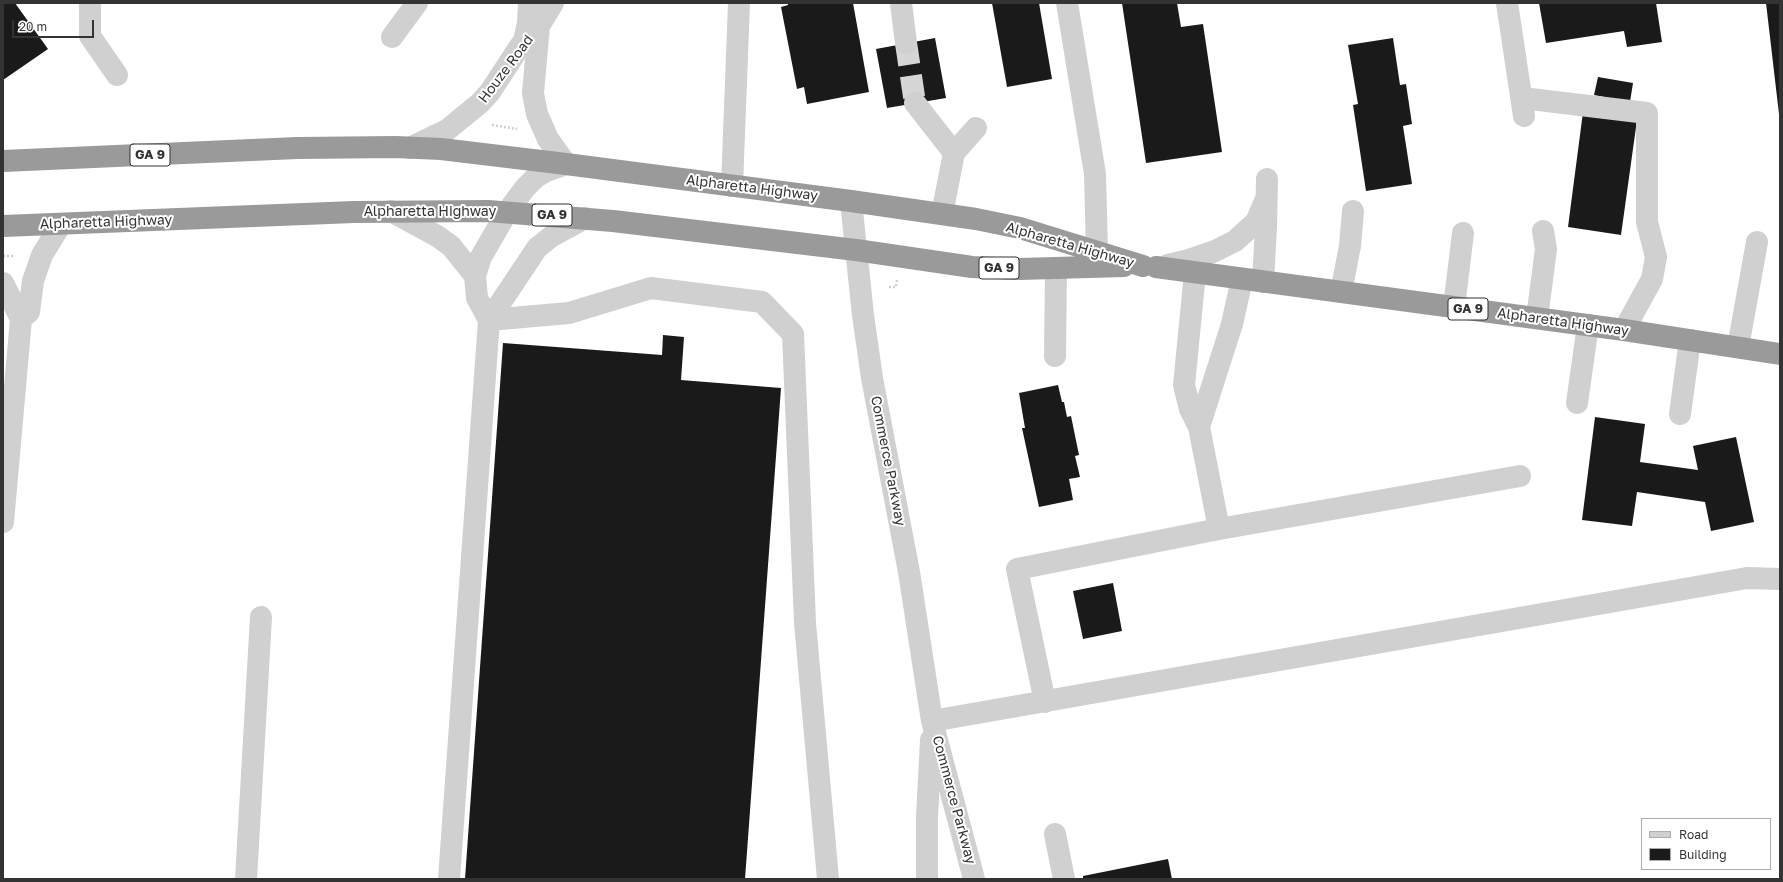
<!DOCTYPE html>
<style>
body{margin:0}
#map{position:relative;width:1783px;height:882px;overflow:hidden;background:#fff;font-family:"Golos Text",sans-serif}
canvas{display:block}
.frame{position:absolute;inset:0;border:4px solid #333;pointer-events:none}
.legend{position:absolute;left:1641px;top:818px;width:130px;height:52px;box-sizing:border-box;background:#fff;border:1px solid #adadad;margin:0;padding:5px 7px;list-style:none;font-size:12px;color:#333}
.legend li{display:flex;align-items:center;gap:8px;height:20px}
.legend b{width:20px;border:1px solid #adadad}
.scale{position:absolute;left:12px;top:20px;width:82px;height:18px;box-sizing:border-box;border:2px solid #333;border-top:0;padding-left:5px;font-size:12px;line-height:14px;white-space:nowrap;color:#333;-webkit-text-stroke:3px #fff;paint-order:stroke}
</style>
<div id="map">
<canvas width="1783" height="882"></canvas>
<div class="frame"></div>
<ul class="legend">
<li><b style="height:5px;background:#d0d0d0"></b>Road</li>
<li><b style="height:11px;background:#1a1a1a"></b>Building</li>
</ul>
<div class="scale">20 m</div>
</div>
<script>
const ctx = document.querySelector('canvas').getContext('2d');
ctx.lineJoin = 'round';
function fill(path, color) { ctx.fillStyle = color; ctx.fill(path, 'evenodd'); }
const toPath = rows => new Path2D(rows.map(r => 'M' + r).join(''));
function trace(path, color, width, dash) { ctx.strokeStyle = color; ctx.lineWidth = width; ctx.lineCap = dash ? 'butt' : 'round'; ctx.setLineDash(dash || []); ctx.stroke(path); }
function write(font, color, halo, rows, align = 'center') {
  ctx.font = font + ' "Golos Text",sans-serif'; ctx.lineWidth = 4; ctx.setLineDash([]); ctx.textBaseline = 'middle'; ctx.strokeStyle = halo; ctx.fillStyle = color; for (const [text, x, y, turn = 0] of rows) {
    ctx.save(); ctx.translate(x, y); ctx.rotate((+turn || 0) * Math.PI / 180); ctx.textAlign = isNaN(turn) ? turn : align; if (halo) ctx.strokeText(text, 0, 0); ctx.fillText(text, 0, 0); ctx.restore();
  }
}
fill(toPath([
 [3,3,15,3,48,49,3,80],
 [788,3,853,3,869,92,807,104,804,87,797,89,781,7,788,5],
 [992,3,1039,3,1052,79,1007,87],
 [1122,3,1177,3,1181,27,1203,24,1222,152,1146,163],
 [1539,3,1656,3,1662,42,1627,47,1624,31,1546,43],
 [1766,3,1780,3,1780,114,1779,114],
 [935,38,946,98,887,108,876,49],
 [1393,38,1400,85,1406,84,1412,124,1403,126,1412,184,1366,191,1353,105,1358,104,1348,45],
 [1598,77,1633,83,1630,102,1594,95],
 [1583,112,1637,120,1621,235,1568,227],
 [663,335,684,337,681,380,781,388,745,879,465,879,503,343,662,355],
 [1058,385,1062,402,1064,402,1067,417,1071,416,1079,455,1075,456,1080,477,1069,479,1073,500,1039,507,1022,428,1025,428,1019,393],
 [1595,417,1645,424,1640,462,1698,470,1693,446,1736,437,1754,522,1711,531,1705,502,1637,492,1632,526,1582,520],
 [1113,583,1122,631,1083,639,1073,591],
 [1168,859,1172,879,1083,879,1083,876]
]), '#1a1a1a');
trace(toPath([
 [906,43,915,103]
]), '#d6d6d6', 22, [22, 11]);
trace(toPath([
 [492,125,517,129],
 [3,256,14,256],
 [889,287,896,287,897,280]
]), '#cdcdcd', 2.5, [2, 2]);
trace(toPath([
 [90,3,90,36,117,75],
 [901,3,906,43],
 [1067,3,1095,174,1097,252],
 [1507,3,1524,116],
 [392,37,417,3],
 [524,41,528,23,529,3],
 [1522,98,1647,113,1647,222,1656,257,1652,279,1624,330],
 [915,103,954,153],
 [410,148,447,130,480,103,490,92,520,46,539,26,553,3],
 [732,186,739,3],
 [851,201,863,315,872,378,909,572,932,721,974,879],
 [391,211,437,236,451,246,475,276],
 [942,214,954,153,976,128],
 [1168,265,1189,260,1215,251,1235,241,1256,222,1265,201],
 [1195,273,1184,385,1190,409,1199,427,1219,529],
 [1263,282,1266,227,1267,179],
 [3,283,21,319,29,312,33,281,42,255,61,224],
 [1341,292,1350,246,1353,211],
 [1454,307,1463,233],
 [1537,318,1546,249,1543,231],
 [489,320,569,313,651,288,762,302,793,334,805,623,828,879],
 [489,320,477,298,475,276,481,257,507,212,525,188,536,177,546,171,566,164,548,139,537,114,533,93,539,26],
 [1738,347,1757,242],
 [1055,356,1056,268],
 [1577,403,1588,325],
 [1680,414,1690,340],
 [1199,427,1232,324,1242,279],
 [3,522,21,319],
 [1045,702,1017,569,1219,529,1520,476],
 [932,721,1747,578,1780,579],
 [1055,834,1064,879],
 [246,879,261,617],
 [449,879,489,320,537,248,552,236,585,218],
 [927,879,927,817,931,740]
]), '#d0d0d0', 22);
trace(toPath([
 [3,161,297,148,396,147,441,149,566,164,851,201,976,219,1020,228,1143,266],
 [3,226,354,212,488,211,613,221,856,250,972,267,1020,269,1124,266],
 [1156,267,1624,330,1780,354]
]), '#9a9a9a', 22);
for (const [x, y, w] of [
 [150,155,40],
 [552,215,40],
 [999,268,40],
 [1468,309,40]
]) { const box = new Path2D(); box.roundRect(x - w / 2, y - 11, w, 22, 3); ctx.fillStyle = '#fff'; ctx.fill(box); trace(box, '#333', 1); }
write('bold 13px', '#333', null, [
 ["GA 9",150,155],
 ["GA 9",552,215],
 ["GA 9",999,268],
 ["GA 9",1468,309]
]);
write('14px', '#333', '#fff', [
 ["Houze Road",506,69,-53],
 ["Alpharetta Highway",752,188,7],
 ["Alpharetta Highway",430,212],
 ["Alpharetta Highway",106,222,-2],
 ["Alpharetta Highway",1070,245,16],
 ["Alpharetta Highway",1563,322,8],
 ["Commerce Parkway",888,461,79],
 ["Commerce Parkway",954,800,75]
]);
</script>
